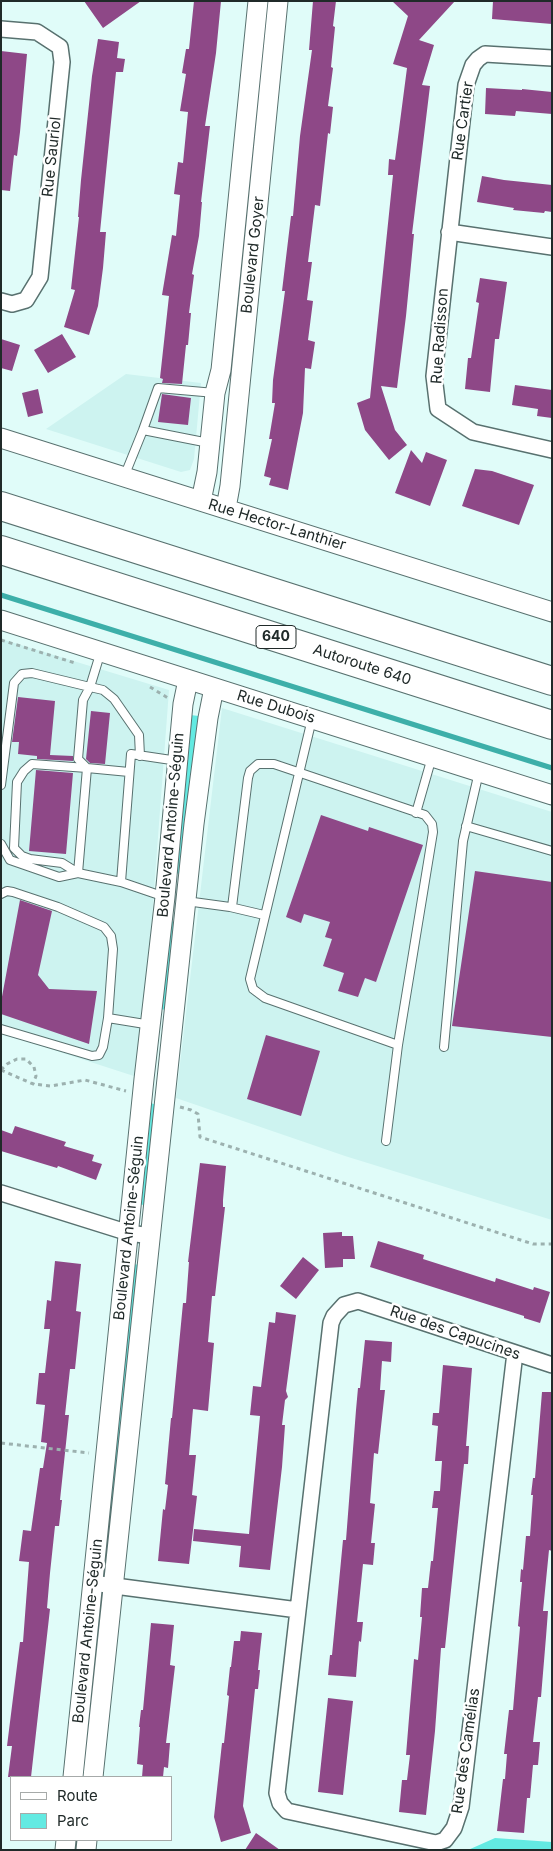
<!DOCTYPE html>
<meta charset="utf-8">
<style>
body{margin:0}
#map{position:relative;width:553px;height:1851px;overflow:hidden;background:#e0fcf9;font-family:Inter,sans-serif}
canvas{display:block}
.frame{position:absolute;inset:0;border:2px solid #202a29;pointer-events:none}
.legend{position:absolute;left:10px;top:1776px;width:162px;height:65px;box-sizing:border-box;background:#fff;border:1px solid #a6aaa9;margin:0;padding:6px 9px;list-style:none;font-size:15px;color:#202a29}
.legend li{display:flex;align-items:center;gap:10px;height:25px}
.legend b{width:25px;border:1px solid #a6aaa9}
</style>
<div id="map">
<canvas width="553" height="1851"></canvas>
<div class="frame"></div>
<ul class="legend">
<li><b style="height:6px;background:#fff"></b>Route</li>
<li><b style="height:14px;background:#63eae2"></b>Parc</li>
</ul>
</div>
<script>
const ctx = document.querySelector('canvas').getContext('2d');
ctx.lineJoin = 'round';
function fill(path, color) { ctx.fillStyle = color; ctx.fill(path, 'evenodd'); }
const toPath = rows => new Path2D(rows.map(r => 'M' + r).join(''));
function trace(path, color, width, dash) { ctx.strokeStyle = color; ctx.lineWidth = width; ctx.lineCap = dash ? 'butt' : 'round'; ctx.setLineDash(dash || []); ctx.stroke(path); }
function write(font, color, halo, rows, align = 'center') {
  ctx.font = font + ' Inter,sans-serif'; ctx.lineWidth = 5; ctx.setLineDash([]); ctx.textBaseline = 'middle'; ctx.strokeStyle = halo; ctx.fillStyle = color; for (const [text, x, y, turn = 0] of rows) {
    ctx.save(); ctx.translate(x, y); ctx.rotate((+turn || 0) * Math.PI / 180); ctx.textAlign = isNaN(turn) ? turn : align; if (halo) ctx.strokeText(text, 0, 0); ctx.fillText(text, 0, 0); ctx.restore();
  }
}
fill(toPath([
 [126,374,201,383,194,459,190,470,181,472,46,429],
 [1,639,169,690,140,1078,1,1033],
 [222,708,552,812,552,1220,345,1156,176,1098]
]), '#cdf3f0');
fill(toPath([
 [190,715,199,716,183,874,174,873],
 [168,921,178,922,168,1010,159,1009],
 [149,1102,158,1106,148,1206,139,1204],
 [132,1264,141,1265,110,1560,100,1559],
 [96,1608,105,1608,87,1777,77,1777],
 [495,1838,552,1842,552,1850,468,1850]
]), '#63eae2');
trace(toPath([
 [1,595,552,768]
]), '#3dafa9', 5);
fill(toPath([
 [84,1,141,1,103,28],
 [194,1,221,1,216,53,205,126,210,126,201,202,202,202,199,236,192,274,194,275,189,313,191,313,188,345,186,345,182,384,162,383,163,379,160,378,169,296,162,295,172,235,176,236,180,195,174,194,178,162,183,163,188,112,180,111,186,74,182,73,186,49,189,49],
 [313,1,336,1,333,26,335,27,331,67,333,68,328,106,333,107,330,134,328,133,320,206,315,205,308,262,312,262,307,300,313,301,308,340,315,342,311,369,305,368,303,413,288,490,269,485,271,478,264,476,272,439,269,439,275,403,272,403,273,380,285,291,282,291,291,216,293,216,300,136,312,50,309,50],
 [392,1,455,1,419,40,434,45,422,85,430,86,412,234,414,234,406,316,397,388,381,386,395,430,407,445,389,460,365,430,357,403,370,398,393,175,388,175,389,159,395,160,407,68,393,64,408,16],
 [493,1,552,1,552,24,492,19],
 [98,39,119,42,117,58,125,59,123,72,116,72,100,232,106,232,103,268,98,306,89,335,64,327,75,290,71,289,79,217,78,217,81,180,92,76],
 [1,51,27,54,20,132,17,156,14,155,10,191,1,190],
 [486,88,522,90,522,89,552,92,552,114,516,111,515,116,485,114],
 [482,176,504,180,552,185,552,212,545,211,544,213,513,210,514,208,477,202],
 [480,278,507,282,499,339,495,339,490,392,465,389,468,358,471,358,479,303,476,302],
 [62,334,76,357,48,373,34,350],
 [1,339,20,345,12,371,1,368],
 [515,385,552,390,552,418,537,416,538,409,512,405],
 [38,389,43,413,28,417,22,393],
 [162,394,191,398,188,425,158,422],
 [411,450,422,463,426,452,447,460,430,506,395,493],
 [475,469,492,471,534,485,519,525,462,506],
 [18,697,55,701,50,755,73,756,73,761,37,759,37,756,18,754,19,742,12,742],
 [91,711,110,713,105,764,90,763,86,759],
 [36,770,73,773,66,854,29,851],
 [321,815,368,831,369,827,423,845,376,982,365,978,358,997,338,991,344,973,323,966,332,939,325,937,330,922,304,914,301,923,286,917],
 [475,871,552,882,552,1037,452,1026],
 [20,900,52,911,38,975,49,989,97,991,89,1044,1,1014,1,1002],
 [266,1035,320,1051,301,1116,247,1099],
 [15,1126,66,1142,64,1146,94,1155,92,1161,102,1164,96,1180,58,1166,57,1168,1,1151,1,1130,12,1134],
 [200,1163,226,1166,223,1200,223,1207,225,1207,215,1296,212,1296,208,1342,214,1343,208,1411,193,1409,189,1455,196,1455,192,1495,197,1496,189,1564,158,1561,163,1509,165,1510,168,1485,165,1484,171,1418,172,1418,183,1303,186,1303,189,1262,188,1262],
 [342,1232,342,1236,353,1236,355,1259,343,1259,343,1267,325,1268,323,1233],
 [378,1241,424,1255,423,1259,495,1282,496,1278,533,1290,534,1287,550,1292,540,1323,524,1318,524,1316,370,1267],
 [303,1257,319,1270,296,1299,280,1286],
 [55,1261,81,1264,76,1311,81,1312,75,1369,70,1369,65,1415,69,1415,60,1500,62,1500,59,1526,55,1526,50,1573,47,1608,50,1609,31,1777,8,1777,12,1746,7,1746,20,1642,23,1642,29,1562,19,1561,23,1530,31,1531,40,1468,43,1468,47,1443,41,1442,45,1405,36,1404,39,1373,45,1373,50,1329,44,1329,47,1300,51,1301],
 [276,1312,296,1315,286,1391,288,1397,285,1400,282,1425,285,1425,282,1467,270,1570,239,1567,241,1546,193,1541,194,1529,249,1534,260,1416,250,1415,253,1386,261,1387,269,1322,275,1323],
 [365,1340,392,1342,391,1362,382,1361,380,1390,385,1390,378,1454,374,1453,370,1503,375,1504,371,1543,375,1543,373,1565,363,1564,357,1622,363,1622,361,1642,359,1641,356,1677,328,1675,330,1655,332,1655,343,1540,346,1540,356,1410,358,1388,360,1388],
 [443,1365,472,1368,466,1446,469,1446,468,1464,464,1464,445,1648,441,1648,435,1731,426,1815,399,1812,402,1780,407,1780,410,1755,406,1755,409,1718,414,1659,418,1660,422,1617,420,1617,422,1588,428,1588,431,1561,433,1561,438,1508,432,1508,434,1491,440,1491,442,1461,435,1461,438,1426,432,1425,433,1413,439,1413],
 [542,1392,552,1392,552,1551,549,1550,543,1611,548,1611,546,1637,541,1697,538,1697,533,1742,540,1742,538,1765,533,1765,530,1798,527,1798,524,1833,497,1831,503,1779,505,1779,507,1754,504,1754,509,1710,513,1710,520,1627,518,1626,522,1582,520,1582,521,1569,523,1570,526,1536,530,1536,533,1495,531,1495,533,1478,535,1478],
 [151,1623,174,1625,170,1665,175,1666,166,1743,170,1743,168,1768,164,1767,163,1777,142,1777,143,1765,137,1764,140,1727,139,1727,141,1710,143,1710],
 [241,1631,262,1633,258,1670,260,1670,258,1689,255,1689,243,1806,251,1833,221,1842,214,1817,222,1743,224,1743,229,1696,227,1695,230,1667,231,1667,234,1641,240,1641],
 [328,1698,353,1701,343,1795,318,1792],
 [256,1833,280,1850,245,1850]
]), '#8e4887');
const service = toPath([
 [143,430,158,388,215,393],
 [124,477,143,430,209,443],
 [101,651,90,687,103,690,114,699,139,735,140,756],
 [312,719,250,979,253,989,265,998,398,1045],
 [1,785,14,683,22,674,32,673,90,687,83,700,78,759,87,768],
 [416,813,432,757],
 [466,826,552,851],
 [1,844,10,860,59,877,78,873],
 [78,873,62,863,30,859,22,856,14,848,17,782,24,771,32,764,87,768],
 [121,882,78,873,87,768,129,772],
 [1,894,7,891,13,892,58,907,104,927,111,936,113,949,108,1018,103,1047,99,1055,92,1056,1,1029],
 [165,897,121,882,131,754,178,761],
 [186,901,230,907,264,915],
 [232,907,248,778,250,771,258,764,274,764,425,815,432,824,433,832,398,1045,386,1141],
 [108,1018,151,1025],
 [444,1047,463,841,479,772]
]);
const minor = toPath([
 [1,29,37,32,60,47,62,62,40,277,26,300,12,304,1,301],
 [552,58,485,54,478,59,473,65,466,85,434,376,438,409,473,432,552,450],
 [449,232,552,247],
 [1,1193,129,1233,151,1236],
 [515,1353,461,1807,454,1828,445,1840,436,1843,287,1811,280,1803,277,1793,331,1323,334,1316,344,1305,358,1301,552,1365],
 [92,1583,298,1610]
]);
const tertiary = toPath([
 [1,438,552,612],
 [201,501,207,472,215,393,221,370,258,1],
 [226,508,230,486,278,1],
 [1,620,552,795],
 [73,1777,144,1079,165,897,183,704,188,680],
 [93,1777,194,824,208,718,214,688],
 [65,1850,66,1840],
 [86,1850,87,1840]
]);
const motorway = toPath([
 [1,506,552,681],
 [1,550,552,725]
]);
trace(service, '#58716f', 10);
trace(minor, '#58716f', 18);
trace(tertiary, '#58716f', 21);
trace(motorway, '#58716f', 30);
trace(toPath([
 [1,640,75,663],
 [150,687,168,698],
 [1,1070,33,1084,51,1086,85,1080,126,1091],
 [1,1070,7,1064,17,1059,26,1059,34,1067,36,1076,33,1084],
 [180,1107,191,1110,198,1114,200,1137,533,1244,552,1244],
 [1,1443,89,1453]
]), '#9cb1af', 3, [4, 4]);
trace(service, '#fff', 8);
trace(minor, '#fff', 15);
trace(tertiary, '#fff', 19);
trace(motorway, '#fff', 28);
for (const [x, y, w] of [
 [276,637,40]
]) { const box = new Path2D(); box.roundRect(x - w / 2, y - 11.5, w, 23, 4); ctx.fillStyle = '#fff'; ctx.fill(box); trace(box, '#202a29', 1); }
write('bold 14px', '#202a29', null, [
 ["640",276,637]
]);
write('15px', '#202a29', '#fff', [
 ["Rue Cartier",463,121,-82],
 ["Rue Sauriol",52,157,-84],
 ["Boulevard Goyer",253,255,-84],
 ["Rue Radisson",440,336,-86],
 ["Rue Hector-Lanthier",277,525,17],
 ["Autoroute 640",362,665,18],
 ["Rue Dubois",276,707,17],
 ["Boulevard Antoine-Séguin",171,825,-85],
 ["Boulevard Antoine-Séguin",129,1228,-84],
 ["Rue des Capucines",455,1333,19],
 ["Boulevard Antoine-Séguin",88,1631,-84],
 ["Rue des Camélias",466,1751,-82]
]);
</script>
